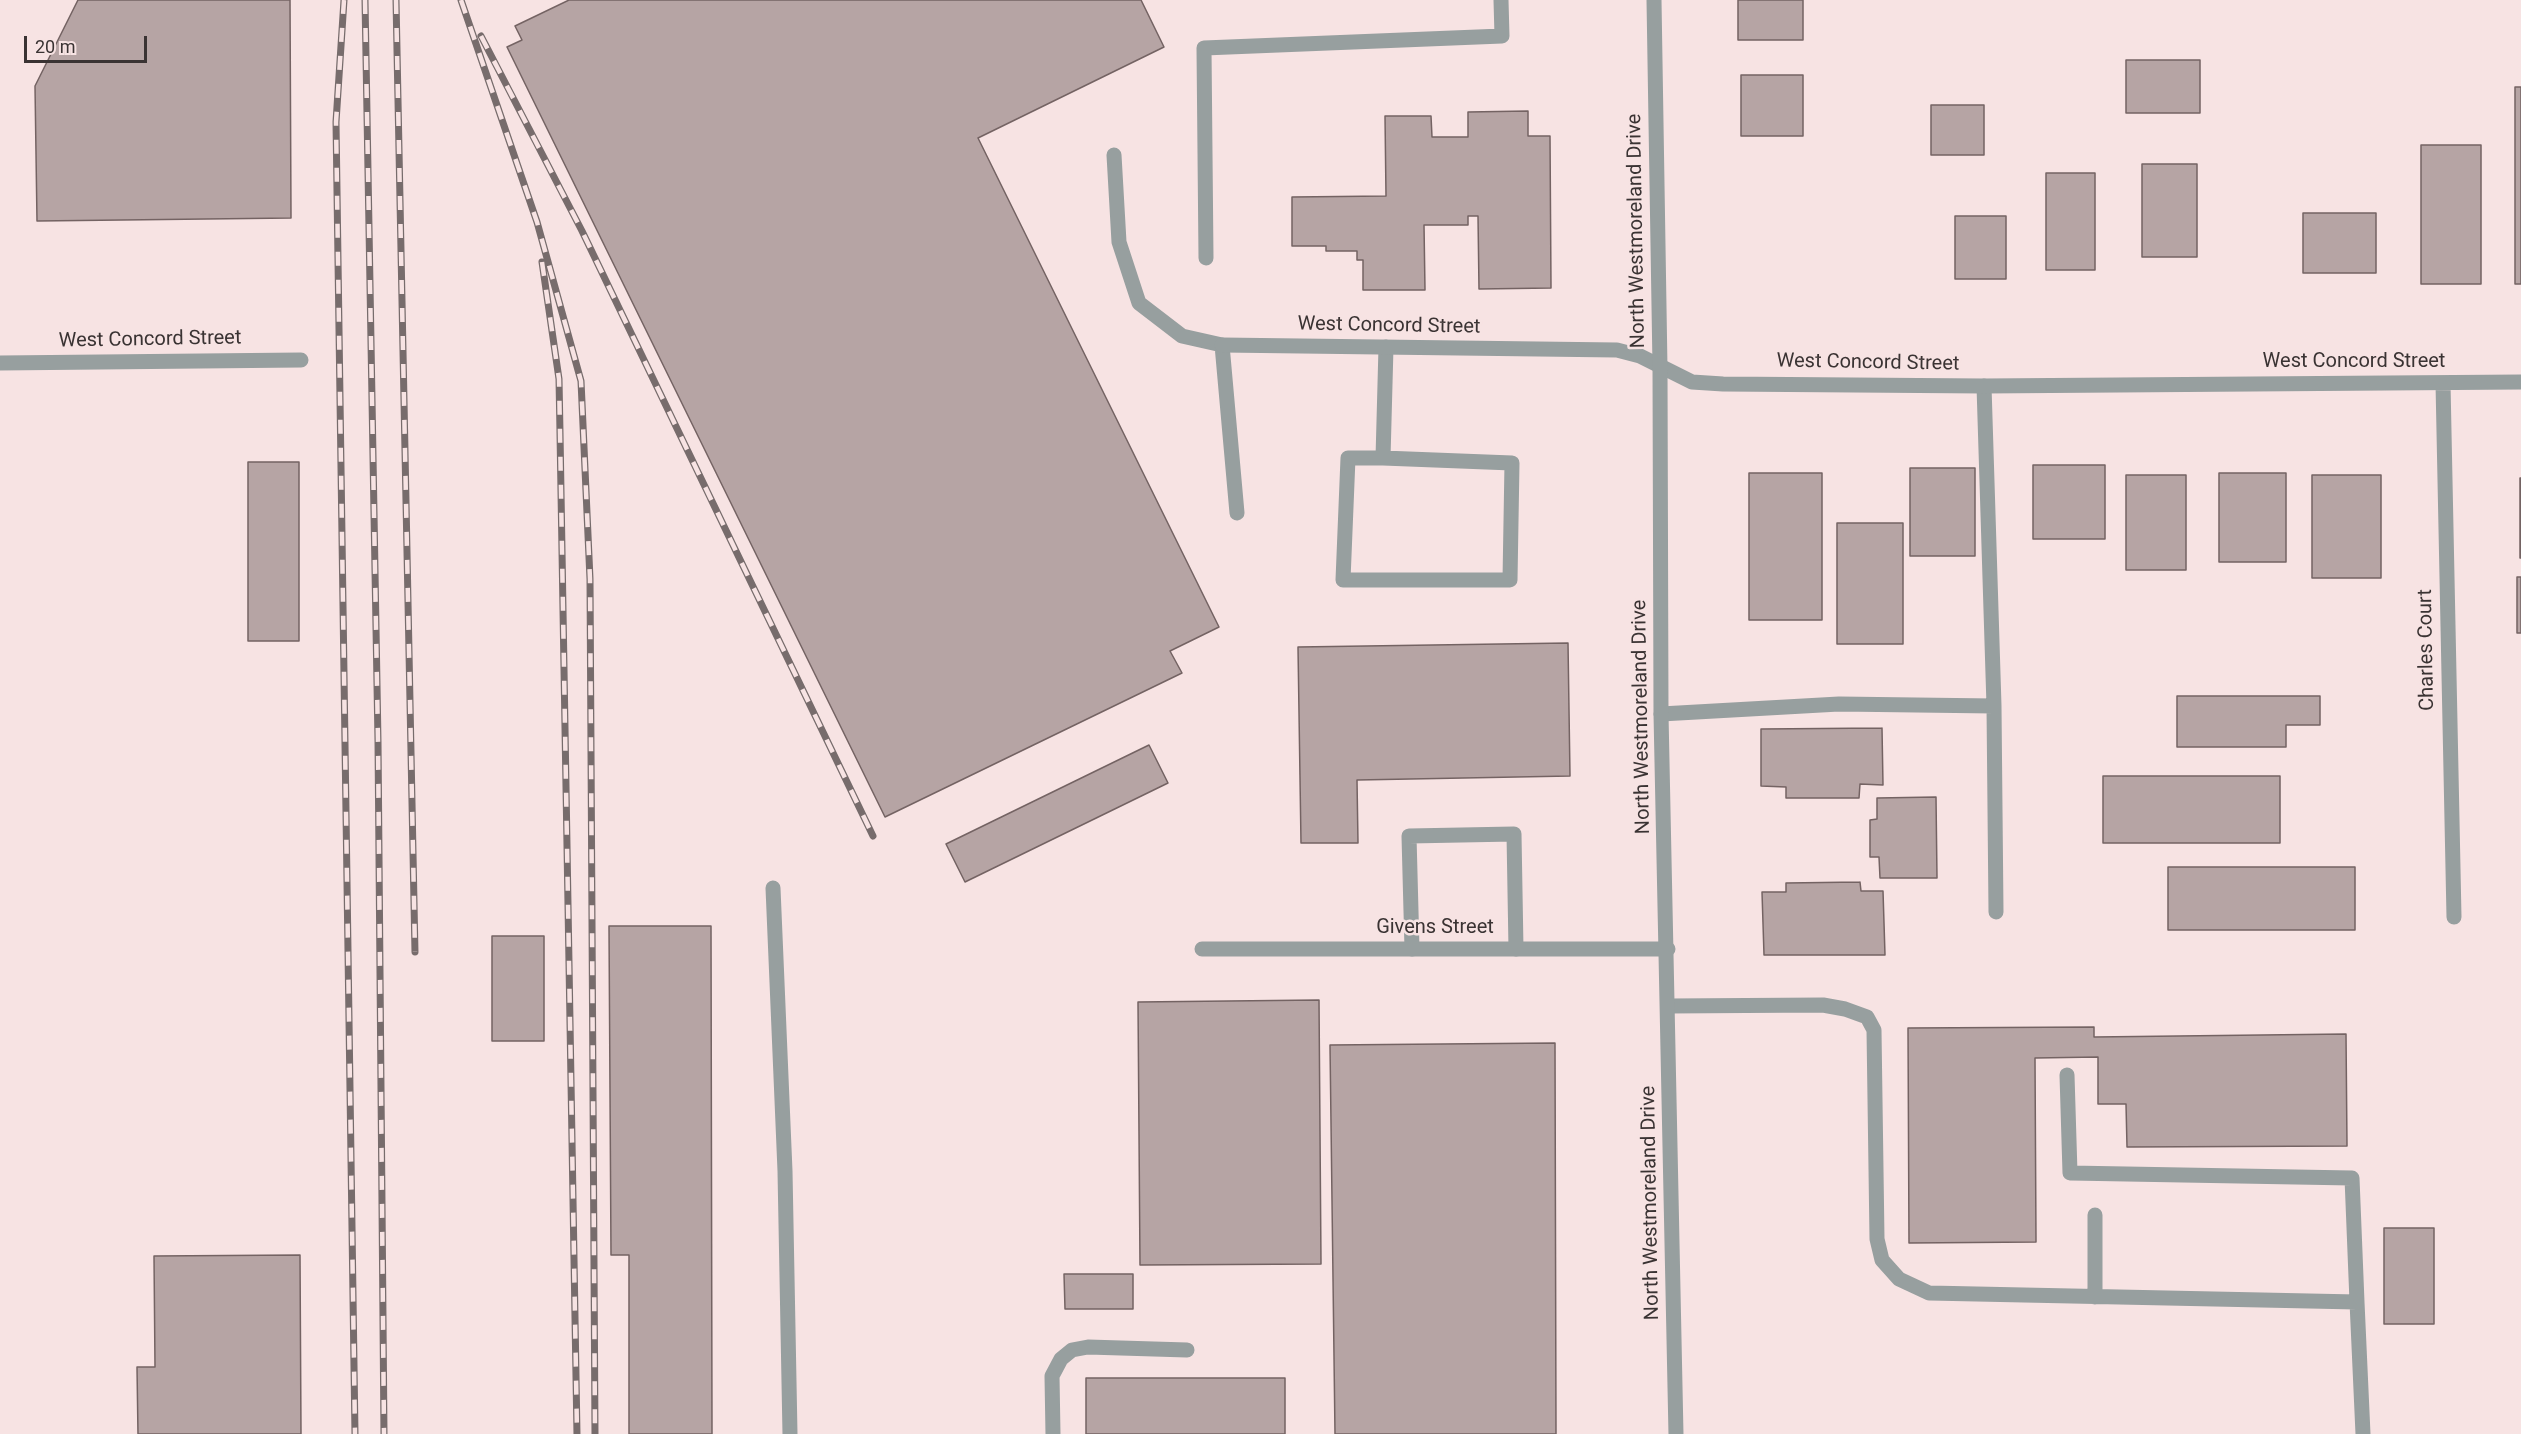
<!DOCTYPE html>
<style>
body{margin:0}
#map{position:relative;width:2521px;height:1434px;overflow:hidden;background:#f7e3e3;font-family:Roboto,sans-serif}
canvas{display:block}
.scale{position:absolute;left:24px;top:36px;width:123px;height:27px;box-sizing:border-box;border:3px solid #3a3333;border-top:0;padding-left:8px;font-size:18px;line-height:21px;white-space:nowrap;color:#3a3333;-webkit-text-stroke:4px #f7e3e3;paint-order:stroke}
</style>
<div id="map">
<canvas width="2521" height="1434"></canvas>
<div class="scale">20 m</div>
</div>
<script>
const ctx = document.querySelector('canvas').getContext('2d');
ctx.lineJoin = 'round';
function fill(path, color) { ctx.fillStyle = color; ctx.fill(path, 'evenodd'); }
const toPath = rows => new Path2D(rows.map(r => 'M' + r).join(''));
function trace(path, color, width, dash) { ctx.strokeStyle = color; ctx.lineWidth = width; ctx.lineCap = dash ? 'butt' : 'round'; ctx.setLineDash(dash || []); ctx.stroke(path); }
function write(font, color, halo, rows, align = 'center') {
  ctx.font = font + ' Roboto,sans-serif'; ctx.lineWidth = 5; ctx.setLineDash([]); ctx.textBaseline = 'middle'; ctx.strokeStyle = halo; ctx.fillStyle = color; for (const [text, x, y, turn = 0] of rows) {
    ctx.save(); ctx.translate(x, y); ctx.rotate((+turn || 0) * Math.PI / 180); ctx.textAlign = isNaN(turn) ? turn : align; if (halo) ctx.strokeText(text, 0, 0); ctx.fillText(text, 0, 0); ctx.restore();
  }
}
const building = toPath([
 [78,0,290,0,291,218,37,221,35,86,78,0],
 [569,0,1141,0,1164,47,978,138,1219,627,1170,651,1182,673,885,817,507,47,522,40,515,26,569,0],
 [1738,0,1803,0,1803,40,1738,40,1738,0],
 [2126,60,2200,60,2200,113,2126,113,2126,60],
 [1741,75,1803,75,1803,136,1741,136,1741,75],
 [2515,87,2521,87,2521,284,2515,284,2515,87],
 [1931,105,1984,105,1984,155,1931,155,1931,105],
 [1528,111,1528,136,1550,136,1551,288,1479,289,1478,216,1468,216,1468,225,1424,225,1425,290,1363,290,1363,260,1357,260,1357,251,1326,251,1326,246,1292,246,1292,197,1386,196,1385,116,1431,116,1432,137,1468,137,1468,112,1528,111],
 [2421,145,2481,145,2481,284,2421,284,2421,145],
 [2142,164,2197,164,2197,257,2142,257,2142,164],
 [2046,173,2095,173,2095,270,2046,270,2046,173],
 [2303,213,2376,213,2376,273,2303,273,2303,213],
 [1955,216,2006,216,2006,279,1955,279,1955,216],
 [248,462,299,462,299,641,248,641,248,462],
 [2033,465,2105,465,2105,539,2033,539,2033,465],
 [1910,468,1975,468,1975,556,1910,556,1910,468],
 [1749,473,1822,473,1822,620,1749,620,1749,473],
 [2219,473,2286,473,2286,562,2219,562,2219,473],
 [2126,475,2186,475,2186,570,2126,570,2126,475],
 [2312,475,2381,475,2381,578,2312,578,2312,475],
 [2520,478,2521,478,2521,558,2520,558,2520,478],
 [1837,523,1903,523,1903,644,1837,644,1837,523],
 [2517,577,2521,577,2521,633,2517,633,2517,577],
 [1568,643,1570,776,1357,780,1358,843,1301,843,1298,647,1568,643],
 [2177,696,2320,696,2320,725,2286,725,2286,747,2177,747,2177,696],
 [1882,728,1883,785,1860,784,1859,798,1786,798,1786,787,1761,786,1761,729,1882,728],
 [1149,745,1168,783,965,882,946,844,1149,745],
 [2103,776,2280,776,2280,843,2103,843,2103,776],
 [1936,797,1937,878,1880,878,1879,857,1870,857,1870,820,1877,819,1877,798,1936,797],
 [2168,867,2355,867,2355,930,2168,930,2168,867],
 [1860,882,1861,891,1883,891,1885,955,1764,955,1762,892,1786,892,1786,883,1860,882],
 [609,926,711,926,712,1434,629,1434,629,1255,611,1255,609,926],
 [492,936,544,936,544,1041,492,1041,492,936],
 [1319,1000,1321,1264,1140,1265,1138,1002,1319,1000],
 [2094,1027,2094,1037,2346,1034,2347,1146,2127,1147,2126,1104,2098,1104,2098,1057,2035,1058,2036,1242,1909,1243,1908,1028,2094,1027],
 [1555,1043,1556,1434,1335,1434,1330,1045,1555,1043],
 [2384,1228,2434,1228,2434,1324,2384,1324,2384,1228],
 [300,1255,301,1434,138,1434,137,1367,155,1367,154,1256,300,1255],
 [1064,1274,1133,1274,1133,1309,1065,1309,1064,1274],
 [1086,1378,1285,1378,1285,1434,1086,1434,1086,1378]
]);
fill(building, '#b6a4a4');
trace(building, '#746363', 1.5);
trace(toPath([
 [1114,155,1119,242,1139,303,1182,336,1222,345,1237,513],
 [1206,258,1204,48,1502,36,1501,0],
 [1984,386,1994,706,1996,912],
 [1383,458,1512,463,1510,580,1343,580,1348,458,1383,458,1386,347],
 [1661,714,1839,704,1994,706],
 [773,888,785,1171,790,1434],
 [1412,949,1409,836,1514,834,1516,949],
 [1669,1006,1823,1005,1845,1009,1867,1017,1874,1030,1877,1239,1882,1260,1899,1279,1929,1293,2357,1302,2363,1434],
 [2067,1075,2070,1173,2352,1178,2357,1302],
 [2095,1215,2095,1297],
 [1053,1434,1052,1376,1061,1359,1072,1350,1088,1347,1187,1350]
]), '#979f9f', 15);
trace(toPath([
 [1222,345,1617,350,1640,356,1692,382,1723,384,1984,386,2521,382],
 [0,363,301,360],
 [2443,383,2454,917],
 [1202,949,1668,949]
]), '#979f9f', 15);
trace(toPath([
 [1654,0,1660,367,1661,714,1676,1434]
]), '#979f9f', 15);
const rail = toPath([
 [344,0,336,122,355,1434],
 [365,0,378,741,384,1434],
 [396,0,415,952],
 [461,0,537,222,581,381,590,579,595,1434],
 [481,36,582,231,873,836],
 [542,262,559,379,560,433,577,1434]
]);
trace(rail, '#776c6c', 7);
trace(rail, '#f7e3e3', 4.5, [14]);
write('20px', '#3a3333', '#f7e3e3', [
 ["North Westmoreland Drive",1637,231,-91],
 ["West Concord Street",1389,326,1],
 ["West Concord Street",150,340,-1],
 ["West Concord Street",2354,362],
 ["West Concord Street",1868,363,1],
 ["Charles Court",2427,650,-91],
 ["North Westmoreland Drive",1642,717,-91],
 ["Givens Street",1435,928],
 ["North Westmoreland Drive",1651,1203,-91]
]);
</script>
